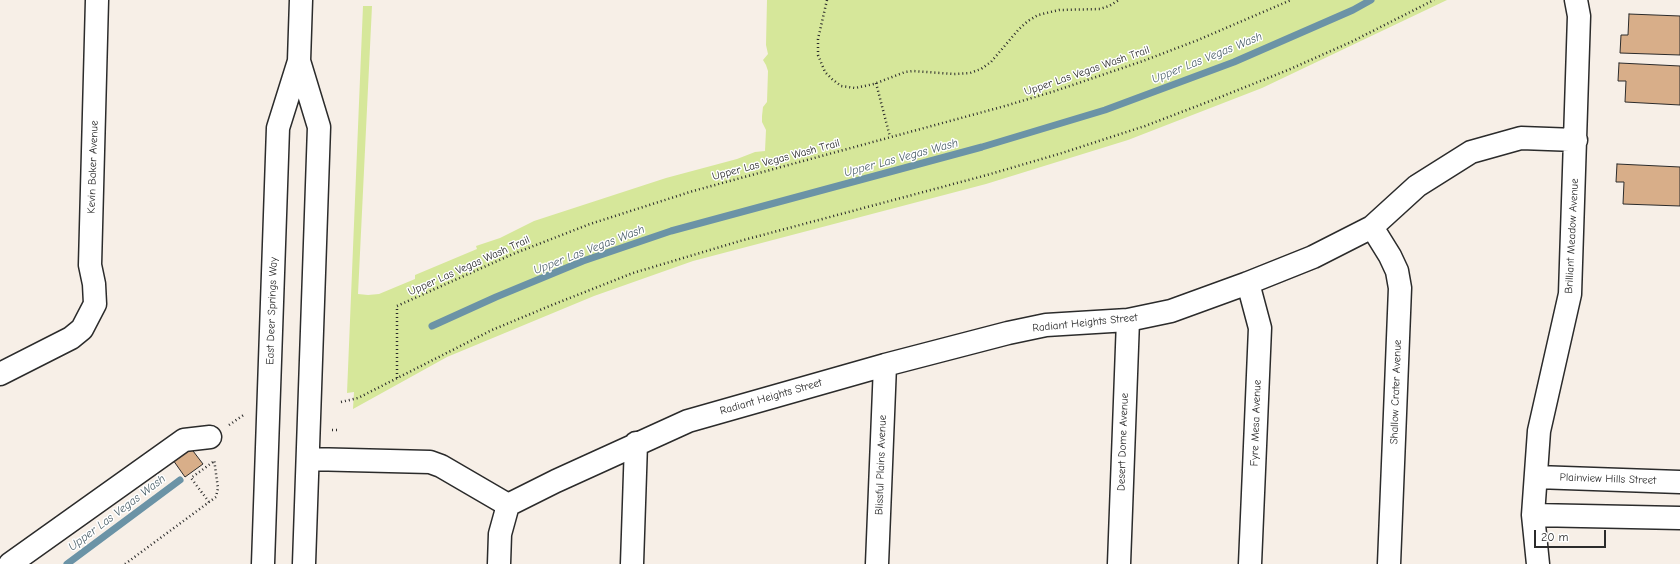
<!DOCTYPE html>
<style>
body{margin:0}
#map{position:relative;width:1680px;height:564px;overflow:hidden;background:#f7efe7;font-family:"Comic Neue",sans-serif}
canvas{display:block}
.scale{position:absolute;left:1534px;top:530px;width:72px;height:18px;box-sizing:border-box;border:2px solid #2b2b2b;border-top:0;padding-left:5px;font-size:12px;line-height:14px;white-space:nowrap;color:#2b2b2b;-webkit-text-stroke:3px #fff;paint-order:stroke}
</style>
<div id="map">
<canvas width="1680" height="564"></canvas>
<div class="scale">20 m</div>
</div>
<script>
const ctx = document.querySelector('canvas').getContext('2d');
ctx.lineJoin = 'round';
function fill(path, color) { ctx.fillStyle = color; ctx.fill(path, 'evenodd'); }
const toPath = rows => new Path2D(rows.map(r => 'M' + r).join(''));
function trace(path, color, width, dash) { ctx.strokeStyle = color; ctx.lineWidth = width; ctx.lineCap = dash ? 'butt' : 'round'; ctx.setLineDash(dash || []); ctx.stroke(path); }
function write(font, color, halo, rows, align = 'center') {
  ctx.font = font + ' "Comic Neue",sans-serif'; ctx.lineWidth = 3; ctx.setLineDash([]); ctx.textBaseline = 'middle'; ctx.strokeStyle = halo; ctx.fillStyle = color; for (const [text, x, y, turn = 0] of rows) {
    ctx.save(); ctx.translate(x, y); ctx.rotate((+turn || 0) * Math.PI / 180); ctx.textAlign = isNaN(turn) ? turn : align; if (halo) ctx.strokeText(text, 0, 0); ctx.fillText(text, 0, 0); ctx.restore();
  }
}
fill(toPath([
 [767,0,1447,0,1262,88,1128,140,986,184,693,261,594,296,447,357,353,409,354,392,347,393,363,6,372,6,358,294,368,295,379,294,415,279,415,275,477,249,476,246,500,238,534,221,666,178,737,159,755,152,765,151,766,130,762,122,762,116,763,107,767,102,768,71,766,65,763,60,768,54,766,45]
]), '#d6e79a');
trace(toPath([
 [432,326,496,297,583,261,671,231,982,147,1105,110,1234,62,1353,10,1371,0],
 [67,564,180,480]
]), '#6b93a6', 7);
const building = toPath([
 [1629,14,1680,16,1680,55,1620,53,1621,35,1628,35,1629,14],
 [1619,63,1680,66,1680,105,1625,102,1626,81,1618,81,1619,63],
 [1617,164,1680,167,1680,206,1623,204,1624,182,1616,182,1617,164],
 [190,447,203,464,185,477,173,460,190,447]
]);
fill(building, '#d8ae89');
trace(building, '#2b2b2b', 1);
const minor = toPath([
 [299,61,319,127,304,564],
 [1372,227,1390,256,1397,271,1400,288,1389,564],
 [1248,283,1260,328,1250,564],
 [0,374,71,338,82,329,95,304,94,284,90,265,97,0],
 [308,459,430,462,441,466,508,505],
 [1536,477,1680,482],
 [508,505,556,481,688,421,885,365,1008,333,1046,325,1128,320,1171,311,1248,283,1313,257,1372,227,1417,186,1471,152,1521,138,1576,140],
 [1533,515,1680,518],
 [10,564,184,440,210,437],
 [263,564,278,128,299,61,301,0],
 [499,564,500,534,508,505],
 [632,564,636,443],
 [877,564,885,365],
 [1119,564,1128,320],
 [1538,564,1533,515,1539,431,1570,294,1579,16,1576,0]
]);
trace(minor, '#2b2b2b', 25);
trace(toPath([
 [827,0,818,39,818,55,825,72,832,79,841,86,855,88,874,84,905,72,913,71,954,74,970,73,981,69,991,62,1019,29,1028,21,1038,15,1059,10,1100,9,1109,6,1119,0],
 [876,83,890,137],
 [397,378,397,306,513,254,590,224,693,191,1005,106,1055,91,1143,61,1198,40,1291,0],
 [341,402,358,398,492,330,552,305,633,273,740,241,987,175,1062,153,1145,126,1218,98,1288,70,1351,42,1434,0],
 [229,425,245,414],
 [332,430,340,430],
 [209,502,191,478,213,462],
 [125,564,216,497,218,488,214,459]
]), '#2b2b2b', 2.5, [1, 3]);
trace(minor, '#fff', 22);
write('11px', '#2b2b2b', '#fff', [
 ["Upper Las Vegas Wash Trail",1087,71,-19],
 ["Upper Las Vegas Wash Trail",776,160,-15],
 ["Kevin Baker Avenue",93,167,-88],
 ["Brilliant Meadow Avenue",1572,236,-87],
 ["Upper Las Vegas Wash Trail",469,266,-24],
 ["East Deer Springs Way",272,311,-88],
 ["Radiant Heights Street",1085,323,-6],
 ["Shallow Crater Avenue",1396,392,-88],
 ["Radiant Heights Street",771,397,-16],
 ["Fyre Mesa Avenue",1256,423,-88],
 ["Desert Dome Avenue",1123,442,-88],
 ["Blissful Plains Avenue",881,465,-88],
 ["Plainview Hills Street",1608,479,2]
]);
write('italic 12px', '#4b5f68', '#fff', [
 ["Upper Las Vegas Wash",1207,58,-22],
 ["Upper Las Vegas Wash",901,158,-15],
 ["Upper Las Vegas Wash",589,250,-21],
 ["Upper Las Vegas Wash",117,513,-37]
]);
</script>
